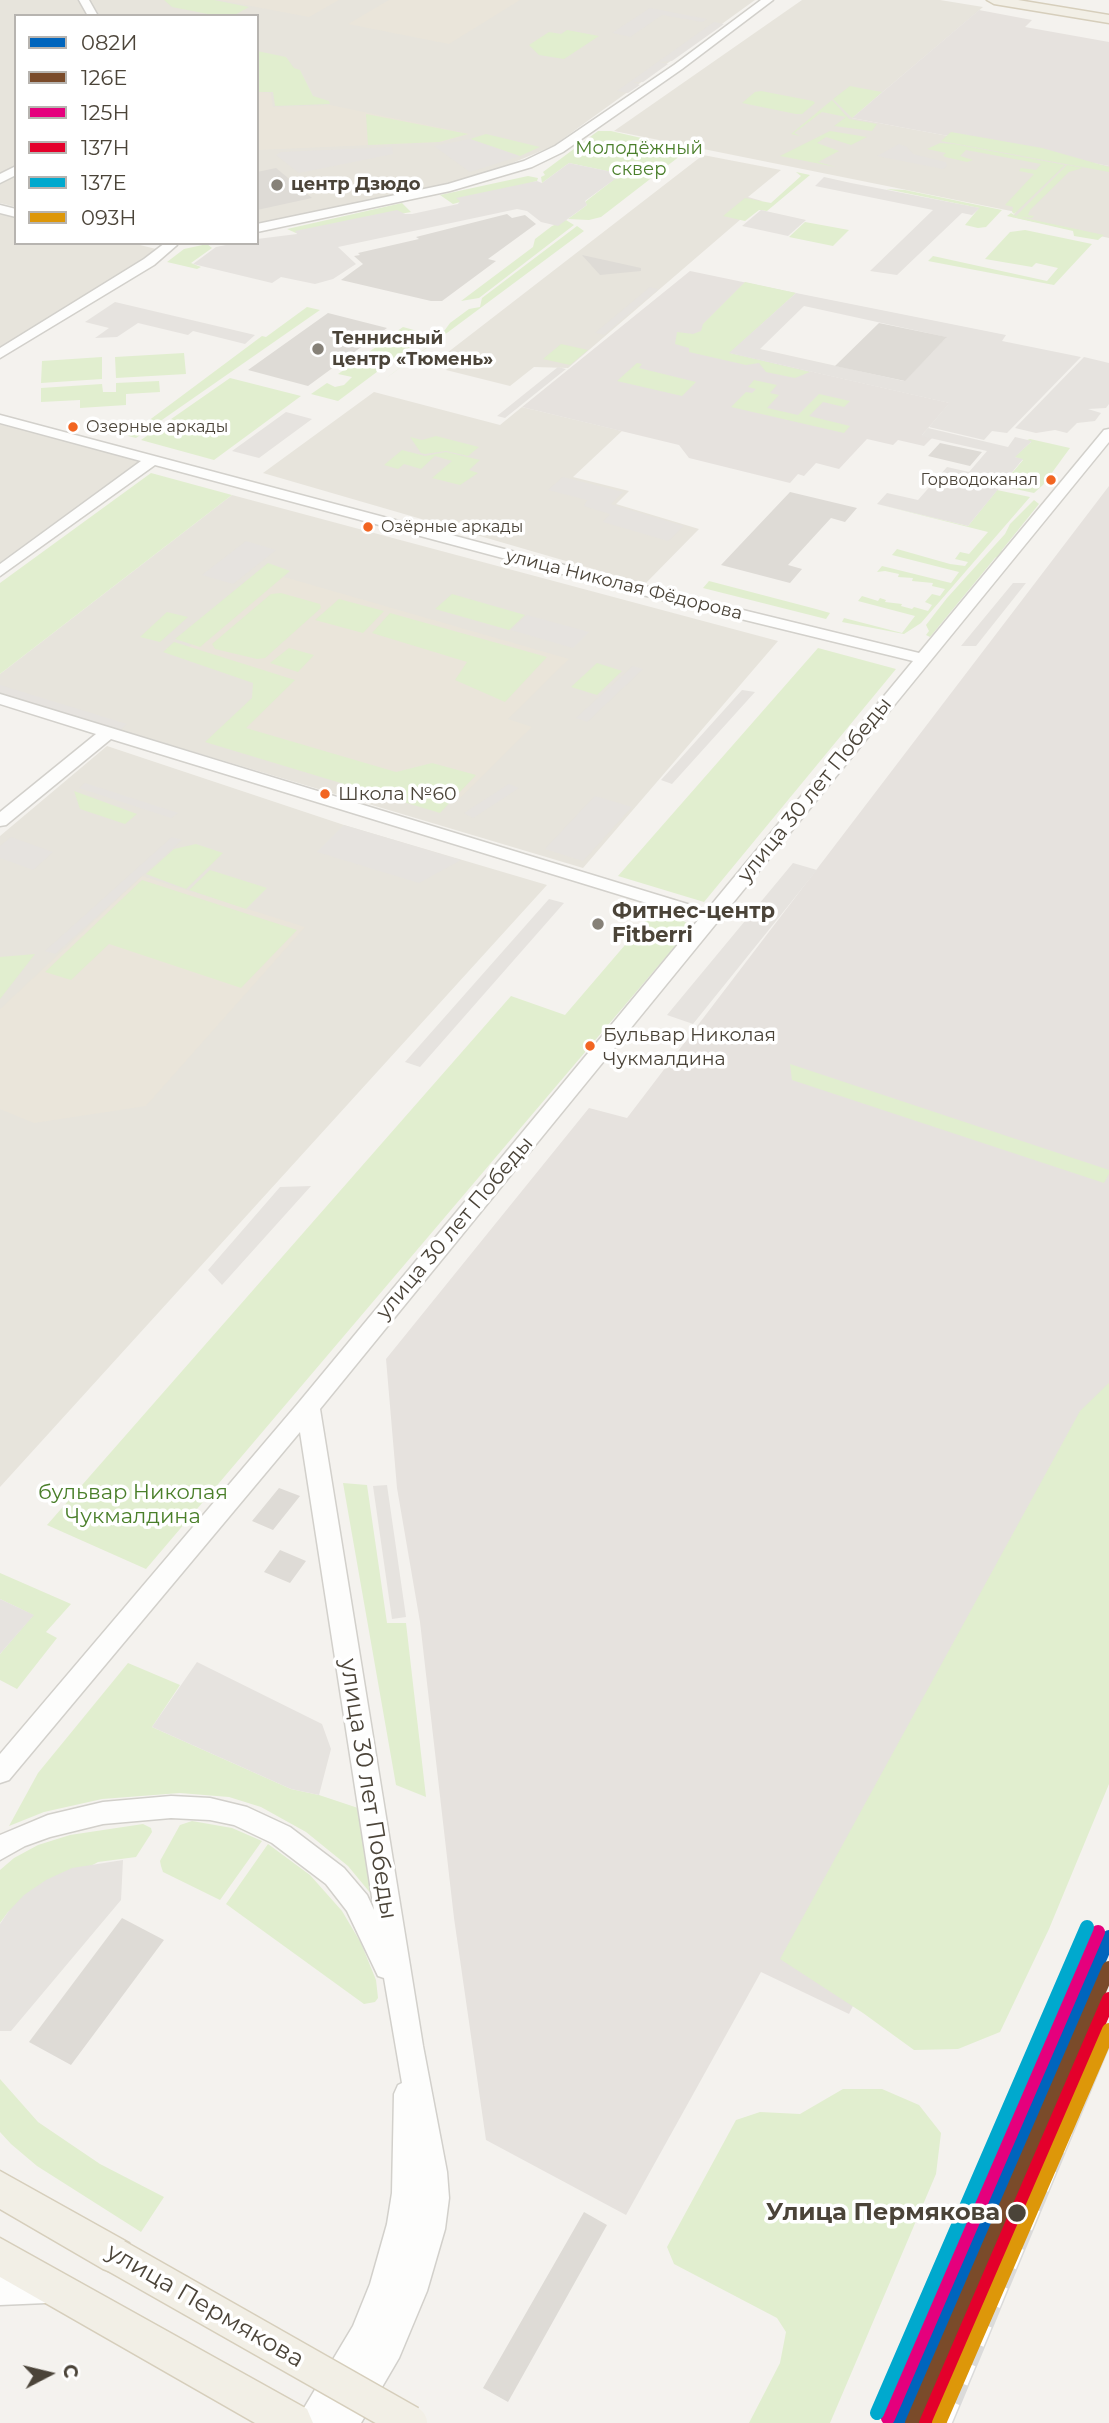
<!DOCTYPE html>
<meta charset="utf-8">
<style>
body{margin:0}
#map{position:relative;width:1109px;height:2423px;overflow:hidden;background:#f4f2ee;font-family:Montserrat,sans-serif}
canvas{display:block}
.legend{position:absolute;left:14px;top:14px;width:245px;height:231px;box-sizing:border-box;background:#fff;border:2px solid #b7b4b0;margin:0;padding:9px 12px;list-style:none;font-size:21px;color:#4b4439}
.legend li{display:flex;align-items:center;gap:14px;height:35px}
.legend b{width:35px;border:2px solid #b7b4b0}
.north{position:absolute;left:14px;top:2339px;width:70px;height:70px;-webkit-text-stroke:5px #fff;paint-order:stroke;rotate:83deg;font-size:19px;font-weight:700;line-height:28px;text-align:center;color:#4b4439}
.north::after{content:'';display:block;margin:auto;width:24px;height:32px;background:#4b4439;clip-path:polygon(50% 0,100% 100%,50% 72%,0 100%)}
</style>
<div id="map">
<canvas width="1109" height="2423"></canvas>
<ul class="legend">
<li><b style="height:9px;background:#0065bd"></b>082И</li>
<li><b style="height:9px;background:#7a4b2a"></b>126Е</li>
<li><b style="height:9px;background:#e5007d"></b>125Н</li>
<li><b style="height:9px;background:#e4002b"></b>137Н</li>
<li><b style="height:9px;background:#00a9ce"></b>137Е</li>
<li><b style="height:9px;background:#dd9709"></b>093Н</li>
</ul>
<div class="north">С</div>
</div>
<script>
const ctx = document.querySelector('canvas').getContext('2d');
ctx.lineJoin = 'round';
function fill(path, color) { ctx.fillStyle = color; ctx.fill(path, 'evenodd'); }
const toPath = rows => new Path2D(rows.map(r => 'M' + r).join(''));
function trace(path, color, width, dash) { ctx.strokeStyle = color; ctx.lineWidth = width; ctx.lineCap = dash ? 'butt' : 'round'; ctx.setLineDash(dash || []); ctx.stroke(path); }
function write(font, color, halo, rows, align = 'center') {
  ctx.font = font + ' Montserrat,sans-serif'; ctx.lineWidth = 7; ctx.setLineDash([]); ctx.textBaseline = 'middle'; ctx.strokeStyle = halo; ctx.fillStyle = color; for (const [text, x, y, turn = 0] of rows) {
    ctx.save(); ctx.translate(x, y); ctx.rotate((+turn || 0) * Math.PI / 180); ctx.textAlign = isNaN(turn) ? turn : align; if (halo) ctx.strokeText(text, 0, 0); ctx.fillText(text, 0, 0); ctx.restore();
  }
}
fill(toPath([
 [0,0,755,0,553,146,479,177,446,187,257,224,257,16,16,16,16,207,0,203],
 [802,0,940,0,983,7,852,118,1109,166,1109,238,1012,217,1016,212,614,131],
 [703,155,781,170,748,197,762,201,568,368,534,367,510,386,446,370,449,367,434,363],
 [0,214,16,217,16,243,132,243,160,250,0,351],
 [374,392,500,425,522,407,622,431,573,477,629,491,616,504,699,529,645,584,263,473],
 [0,424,142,461,0,563],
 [232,495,778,641,583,868,0,694,0,674],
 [107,746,344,825,547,885,0,1487,0,836]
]), '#e7e4dc');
fill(toPath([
 [979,10,1032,20,1025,27,1109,42,1109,166,852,118],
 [690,271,796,293,730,353,950,403,922,435,932,438,924,446,898,440,893,445,867,439,839,469,816,463,804,476,798,474,790,483,689,458,679,445,522,407],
 [1109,486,1109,1489,849,2014,761,1972,626,2215,486,2140,454,1918,420,1622,397,1488,386,1359,589,1108,627,1118]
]), '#e6e2de');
fill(toPath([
 [219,0,339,0,309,17],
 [389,0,520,0,449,44,348,24],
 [257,92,271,93,273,107,330,105,470,134,441,142,257,150],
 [277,575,569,659,508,719,532,727,461,797,235,726,285,683,183,651],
 [142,876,305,927,146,1106,34,1123,0,1109,0,1009]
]), '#eae5da');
fill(toPath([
 [164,0,214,0,249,7,233,16,218,16,172,7],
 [567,30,599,36,564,59,539,55,529,45,549,32,561,34],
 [257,51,286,57,294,68,300,70,313,96,329,101,330,104,275,106,273,92,257,92],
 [850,86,860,88,882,92,852,118,833,99],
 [761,91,813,101,815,103,802,114,796,114,742,103,755,92],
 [832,100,849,119,877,124,872,131,834,126,846,117,822,112,794,133,800,136,791,134],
 [366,114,468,134,439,142,368,145],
 [598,131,611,131,689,149,601,217,589,220,568,219,587,205,585,202,621,174,569,163,542,183,541,177,545,175,543,172],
 [830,131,867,137,851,145,826,137,817,143,839,151,818,162,836,167,780,156],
 [951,132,1042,148,1109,167,1109,172,941,141],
 [486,134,540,147,520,156,470,139],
 [940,143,954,144,1065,165,1014,214,1012,212,1013,207,1005,205,1034,174,1019,171,1021,168,1036,170,1041,164,966,150,960,156,973,160,967,162,945,157,943,155,946,153,927,149],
 [1067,165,1083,168,1069,172,1030,210,1028,215,1034,216,1032,218,1020,217,1104,235,1098,240,1074,236,1073,231,1007,216,1011,213,1016,216],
 [796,172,810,175,767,211,759,210,745,221,723,216,745,198,771,203,801,176],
 [528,176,538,178,537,181,453,204,440,195],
 [886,189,905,190,1002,210,986,227,978,228,965,225,979,208],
 [402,203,411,212,296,233,287,229],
 [566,220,574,225,479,298,461,301,533,247,535,239,552,226],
 [805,222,849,230,833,246,789,237],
 [577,226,584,231,385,379,439,338,450,323,469,309,480,307,482,298],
 [1025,230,1092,244,1054,285,928,261,933,256,1047,281,1058,268,1036,263,1032,267,985,259,1010,232],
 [207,244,212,248,191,263,201,267,197,269,167,262,184,249],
 [745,282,796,293,730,353,810,372,795,378,766,372,759,363,746,365,689,352,689,348,675,344,677,332,693,334,701,331,703,324],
 [307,307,320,310,136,438,128,436,262,336,266,337],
 [403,327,421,332,425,336,338,401,311,394,327,383,335,387,344,385,352,377,338,374,354,363,366,366,377,361,377,356,366,354,380,344,387,347,396,347,404,338,390,336],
 [561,344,588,350,570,365,543,359],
 [184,353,186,374,116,378,115,357],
 [102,357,102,379,41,383,42,361],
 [637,363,642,364,639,368,696,382,682,396,617,381],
 [230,378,301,396,214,460,141,440],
 [754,380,777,385,770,393,779,395,767,408,798,415,819,394,850,401,844,407,823,402,809,416,850,426,844,433,731,407,746,392,752,393,756,389,748,387],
 [159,381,160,392,126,394,126,405,80,408,80,400,41,402,41,388,102,384,103,392,116,392,116,383],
 [436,436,479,447,468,456,446,451,425,454,421,453,410,437,422,440],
 [1030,439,1070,448,1043,485,1034,493,1001,486,1023,460,1014,457,1031,442,1027,440],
 [402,450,425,456,446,452,480,460,469,470,478,473,460,485,432,478,452,461,435,456,421,469,404,464,398,469,384,465],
 [151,473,232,495,0,674,0,583],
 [997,490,1030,497,921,623,904,634,842,622,844,618,902,633,915,616,858,601,862,596,878,601,880,598,886,600,885,602,902,604,901,606,912,609,914,607,928,611,932,605,925,602,932,594,940,596,945,589,932,586,933,583,912,581,913,578,898,577,899,574,885,571,877,572,882,566,951,583,959,572,892,555,897,549,950,564,965,566,968,562,955,559,960,552,969,554,988,532,877,504,968,526],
 [1034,500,1039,504,1002,550,1002,554,995,558,930,637,926,635,929,631,926,625,947,598,1005,534,1010,524],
 [268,563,290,571,200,647,175,639],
 [709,581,816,609,830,613,826,619,703,588],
 [281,593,320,604,321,608,265,658,257,659,215,649,212,644,271,594],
 [452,594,525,615,509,630,435,609],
 [339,599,384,611,363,633,315,620],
 [167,612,188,617,160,642,140,637],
 [390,613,547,657,505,702,455,680,467,662,372,633],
 [174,642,295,680,246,728,396,772,432,763,476,775,440,813,205,742,252,698,253,683,163,652],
 [289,648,314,655,298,672,270,663],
 [818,648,896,669,704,902,618,876],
 [597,663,622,671,597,695,571,687],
 [74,791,137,814,125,824,80,809],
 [196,844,223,853,186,889,146,874,174,849],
 [210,870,267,888,246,909,189,890],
 [142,880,297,930,241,988,109,944,71,980,45,972],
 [655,910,693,925,146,1569,47,1525,511,996,565,1015],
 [35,954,0,999,0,957],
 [790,1064,1109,1170,1109,1174,1104,1183,792,1080],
 [1109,1383,1109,1784,1049,1929,1000,2032,958,2049,914,2050,863,2013,780,1959,1080,1411],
 [343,1483,367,1485,387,1623,406,1623,426,1797,396,1785],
 [0,1573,71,1604,46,1632,57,1638,17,1689,0,1680,0,1654,33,1615,0,1599],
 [128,1663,180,1685,152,1727,291,1789,319,1795,358,1808,372,1895,348,1866,306,1832,261,1807,229,1797,180,1793,102,1799,44,1812,9,1826,38,1773],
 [192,1821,232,1828,262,1841,220,1900,163,1872,161,1866,160,1861,180,1825],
 [143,1824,151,1828,152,1832,136,1857,98,1862,8,1912,0,1923,0,1870,14,1858,38,1845,70,1835],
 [268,1844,310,1875,342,1911,361,1943,376,1980,378,1998,375,2002,364,2004,226,1904],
 [0,2079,38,2122,100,2164,164,2197,141,2232,37,2166,11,2144,0,2132],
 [843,2089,882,2089,919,2105,941,2133,936,2174,830,2423,749,2423,780,2363,786,2332,777,2318,674,2264,667,2247,736,2120,760,2112,800,2114]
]), '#e1eecf');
fill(toPath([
 [650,8,707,19,702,22,662,15,630,37,612,33],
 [714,22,724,24,672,61,659,62,668,64,643,82,633,82,640,85,628,93,617,91],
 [470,139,519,156,520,156,470,172,434,146],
 [899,144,907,147,913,154,946,162,947,166,943,169,877,156],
 [392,147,393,154,299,173,276,155,281,152],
 [569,163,622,174,585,201,587,205,558,226,541,222,527,211,517,209,338,247,356,264,333,279,315,284,281,277,272,283,193,264,216,247,236,243,257,243,257,239,297,234,295,231,397,210,405,214,412,214,458,204,460,201,456,198,537,181,542,183],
 [824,177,851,183,980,208,972,215,962,213,897,275,870,271,933,210,815,186],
 [761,210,806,220,788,236,742,226],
 [650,287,659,289,604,335,595,333],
 [796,293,1006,335,1002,341,1081,357,1007,433,992,431,984,440,929,427,949,403,729,353],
 [804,306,946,337,946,338,904,381,760,349],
 [115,302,255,335,245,344,193,331,188,335,138,323,117,337,95,338,109,328,85,322],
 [1084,357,1109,363,1109,404,1106,408,1088,409,1101,413,1095,421,1077,423,1067,433,1055,430,1036,433,1015,428],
 [558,367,566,369,505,418,497,416],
 [286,412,312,419,259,458,232,451],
 [928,428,1008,447,1015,437,1032,441,1015,457,1023,459,968,526,877,504,887,493,918,500,947,467,969,472,987,451,921,436],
 [563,477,623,492,611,504,684,526,668,541,603,522,610,514,584,506,587,500,548,490],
 [246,541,276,550,233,584,202,575],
 [1013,583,1026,583,976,646,961,646],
 [527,615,589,632,573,648,511,630],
 [633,666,643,669,587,722,576,718],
 [0,685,127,724,120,730,0,693],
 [742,690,755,692,672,784,661,780],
 [85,783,178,813,171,818,79,788],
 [509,784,519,788,473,818,464,813],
 [595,796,632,807,583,861,545,849],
 [344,825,461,860,419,883,317,852],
 [11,837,53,852,33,870,0,858,0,846],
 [172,837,182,840,55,954,45,951],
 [793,863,817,870,693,1024,667,1015],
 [549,899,564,903,420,1067,405,1062],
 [311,1186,222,1285,208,1270,280,1187],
 [387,1485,406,1617,392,1619,373,1486],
 [0,1599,34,1615,0,1654],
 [197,1662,322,1724,331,1749,319,1795,291,1789,152,1727],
 [123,1860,121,1900,11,2031,0,2031,0,1924,8,1912,24,1895,46,1880,72,1868]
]), '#e6e3df');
fill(toPath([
 [276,168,312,198,257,210,257,172],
 [507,214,512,218,525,215,536,224,488,259,496,261,442,301,431,301,341,280,363,264,354,256,360,255,358,253,419,239,416,237],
 [582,255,641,268,641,271,600,275],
 [328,313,387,328,308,386,248,370],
 [879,323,947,337,905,381,835,366],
 [940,443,982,452,970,466,928,456],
 [790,492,857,508,845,522,831,518,788,565,802,569,790,583,721,565],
 [279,1488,300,1496,273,1530,252,1521],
 [280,1550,306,1561,290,1583,264,1572],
 [122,1918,164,1940,71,2065,29,2042],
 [584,2212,607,2225,508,2402,483,2388]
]), '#dedbd6');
const minor = toPath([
 [79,0,89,0,98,16,88,16,79,0],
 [761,0,773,0,682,69,563,152,532,167,450,191,257,232,257,224,448,184,524,161,555,146,674,65,761,0],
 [16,166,16,175,0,183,0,174,16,166],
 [0,205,16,209,16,217,0,213,0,205],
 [165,243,177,245,154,265,0,358,0,348,144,259,165,243],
 [0,415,632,583,919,653,1104,430,1109,429,1109,442,320,1409,423,2046,447,2172,449,2198,445,2229,427,2291,399,2358,361,2423,295,2423,353,2326,370,2284,387,2224,392,2193,394,2094,398,2085,402,2083,384,1978,378,1976,347,1911,326,1884,272,1843,234,1825,210,1820,171,1818,103,1824,50,1837,25,1846,0,1860,0,1835,48,1815,103,1802,171,1796,210,1798,247,1807,290,1827,344,1868,367,1895,374,1910,300,1432,9,1780,0,1783,0,1754,300,1401,699,919,111,739,6,825,0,826,0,812,96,734,0,704,0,694,707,910,913,661,622,590,155,465,0,576,0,564,141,461,0,423,0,415],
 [33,2272,57,2277,61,2288,57,2299,46,2303,0,2305,0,2275,33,2272]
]);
const major = toPath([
 [987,0,1018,0,1109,15,1109,23,994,4,987,0],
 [0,2171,129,2243,135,2256,129,2269,116,2274,103,2269,0,2209,0,2171],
 [0,2238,307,2409,313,2423,255,2423,0,2277,0,2238]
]);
trace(minor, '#d2d0cb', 3);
trace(major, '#d6cebb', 3);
fill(minor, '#fdfdfc');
fill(major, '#f2efe6');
const rail = toPath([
 [948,2423,1109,2036]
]);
trace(rail, '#dbdbda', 10);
trace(rail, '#fff', 7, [21]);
const majorBridge = toPath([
 [116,2256,410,2423]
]);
trace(majorBridge, '#d6cebb', 37, []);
trace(majorBridge, '#f2efe6', 34);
trace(toPath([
 [899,2423,1109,1937]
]), '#0065bd', 14);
trace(toPath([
 [912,2423,1109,1968]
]), '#7a4b2a', 14);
trace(toPath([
 [888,2418,1098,1932]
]), '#e5007d', 14);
trace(toPath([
 [926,2423,1109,1999]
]), '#e4002b', 14);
trace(toPath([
 [877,2413,1087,1927]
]), '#00a9ce', 14);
trace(toPath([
 [939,2423,1109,2030]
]), '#dd9709', 14);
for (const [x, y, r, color] of [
 [277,185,7,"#868178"],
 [318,349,7,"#868178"],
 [73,427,6,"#f26522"],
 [1051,480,6,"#f26522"],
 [368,527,6,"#f26522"],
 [325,794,6,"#f26522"],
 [598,924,7,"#868178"],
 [590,1046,6,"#f26522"],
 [1017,2213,10,"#4b4439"]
]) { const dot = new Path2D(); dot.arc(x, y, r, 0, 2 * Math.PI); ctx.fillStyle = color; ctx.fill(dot); trace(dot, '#fff', 2.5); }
write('16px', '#4b4439', '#fff', [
 ["Озерные аркады",86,427],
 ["Горводоканал",1038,480,"right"],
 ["Озёрные аркады",381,527]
], 'left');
write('18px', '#4a7f2a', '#fff', [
 ["Молодёжный",639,149],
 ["сквер",639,170]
]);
write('bold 18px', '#4b4439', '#fff', [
 ["центр Дзюдо",291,185],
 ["Теннисный",332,339],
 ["центр «Тюмень»",332,360]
], 'left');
write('18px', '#4b4439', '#fff', [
 ["улица Николая Фёдорова",624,585,14]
]);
write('19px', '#4b4439', '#fff', [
 ["Школа №60",338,794],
 ["Бульвар Николая",603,1035],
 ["Чукмалдина",603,1059]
], 'left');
write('21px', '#4b4439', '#fff', [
 ["улица 30 лет Победы",815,790,-51],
 ["улица 30 лет Победы",455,1228,-50]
]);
write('bold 21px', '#4b4439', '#fff', [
 ["Фитнес-центр",612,912],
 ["Fitberri",612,936]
], 'left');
write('21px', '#4a7f2a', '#fff', [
 ["бульвар Николая",133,1493],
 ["Чукмалдина",133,1517]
]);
write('24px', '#4b4439', '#fff', [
 ["улица 30 лет Победы",368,1789,81],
 ["улица Пермякова",205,2306,30]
]);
write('bold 24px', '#4b4439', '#fff', [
 ["Улица Пермякова",1000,2213]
], 'right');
</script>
